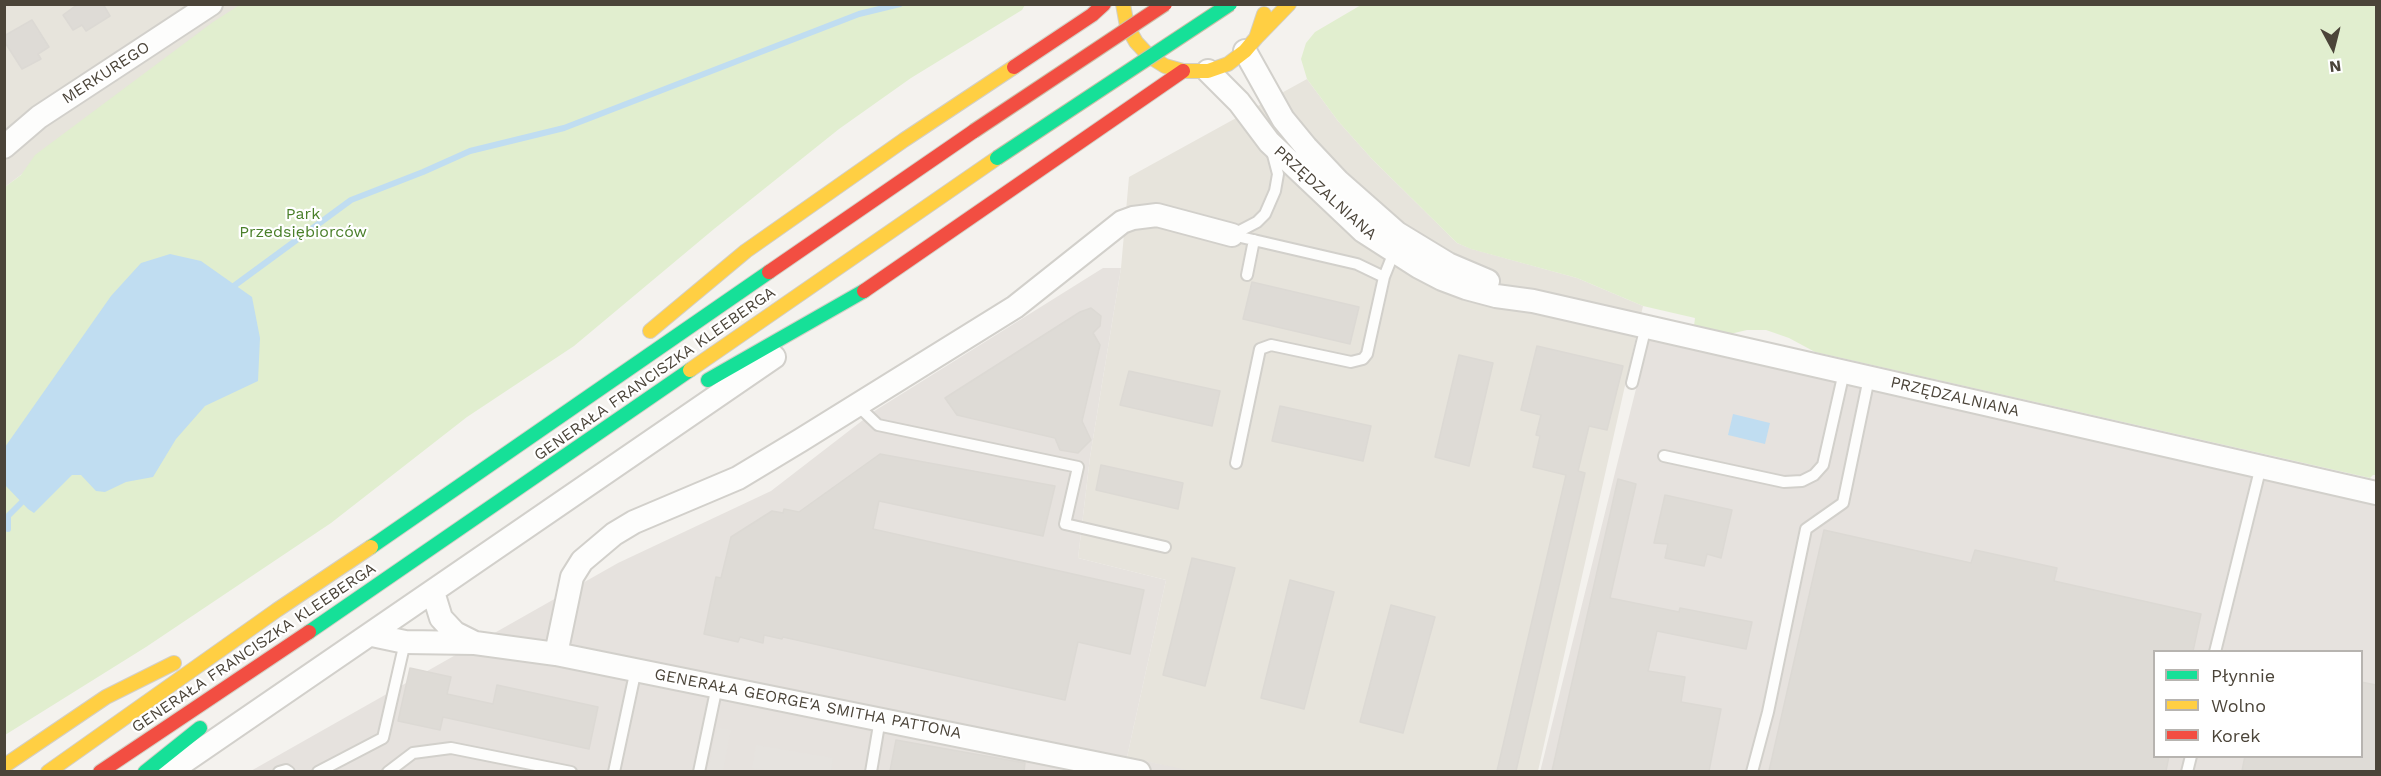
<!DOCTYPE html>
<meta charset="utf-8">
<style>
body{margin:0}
#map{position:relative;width:2381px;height:776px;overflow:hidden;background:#f4f2ee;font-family:"Work Sans",sans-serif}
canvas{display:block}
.frame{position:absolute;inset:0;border:6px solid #4b4439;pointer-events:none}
.legend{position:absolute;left:2153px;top:650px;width:210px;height:108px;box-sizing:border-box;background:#fff;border:2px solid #b7b4b0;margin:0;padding:8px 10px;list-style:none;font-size:18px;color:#4b4439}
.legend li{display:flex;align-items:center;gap:12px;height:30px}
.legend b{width:30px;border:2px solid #b7b4b0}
.north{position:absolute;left:2303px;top:18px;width:60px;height:60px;-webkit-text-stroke:4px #fff;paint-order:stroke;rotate:173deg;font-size:16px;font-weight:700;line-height:24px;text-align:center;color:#4b4439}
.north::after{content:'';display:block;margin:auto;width:21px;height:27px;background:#4b4439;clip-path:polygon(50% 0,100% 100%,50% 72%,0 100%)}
</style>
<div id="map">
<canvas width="2381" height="776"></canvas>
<div class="frame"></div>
<ul class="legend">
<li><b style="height:8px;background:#16e098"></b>Płynnie</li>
<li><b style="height:8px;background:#ffcf43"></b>Wolno</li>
<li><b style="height:8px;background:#f24e42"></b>Korek</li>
</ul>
<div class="north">N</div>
</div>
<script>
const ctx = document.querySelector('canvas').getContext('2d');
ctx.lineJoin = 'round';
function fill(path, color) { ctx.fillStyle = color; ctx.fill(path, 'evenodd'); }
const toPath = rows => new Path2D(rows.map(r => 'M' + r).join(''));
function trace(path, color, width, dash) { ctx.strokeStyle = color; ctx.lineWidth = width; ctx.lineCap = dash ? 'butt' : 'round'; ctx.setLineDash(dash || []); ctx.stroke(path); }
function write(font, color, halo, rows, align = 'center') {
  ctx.font = font + ' "Work Sans",sans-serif'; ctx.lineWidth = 4.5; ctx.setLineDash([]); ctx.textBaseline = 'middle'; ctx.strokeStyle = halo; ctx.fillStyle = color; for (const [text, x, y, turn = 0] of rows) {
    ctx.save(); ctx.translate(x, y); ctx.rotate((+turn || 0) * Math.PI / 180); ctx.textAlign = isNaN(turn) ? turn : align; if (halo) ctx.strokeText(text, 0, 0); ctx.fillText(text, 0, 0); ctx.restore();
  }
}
fill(toPath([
 [5,5,243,5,5,187],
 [1307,79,1338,121,1372,159,1457,243,1472,249,1577,278,1643,306,1538,771,1192,772,1127,757,1166,580,1078,558,1090,457,1121,268,1129,177]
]), '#e7e4dc');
fill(toPath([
 [1103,268,1121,268,1090,457,1078,558,1166,580,1127,757,1192,771,249,772,618,563,771,491,876,410],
 [1649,337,2376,505,2376,771,1540,772],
 [2154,652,2362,652,2362,756,2154,756]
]), '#e6e2de');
fill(toPath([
 [241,4,1025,5,1022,10,911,78,839,129,714,229,574,346,467,417,331,523,146,647,5,735,5,187,21,175,35,155,213,22],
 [1361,5,2376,5,2376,475,2373,475,2370,478,1815,352,1789,338,1766,330,1747,330,1730,334,1694,326,1695,318,1643,306,1577,278,1471,249,1457,243,1372,159,1338,121,1307,79,1301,59,1306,43,1315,32]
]), '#e1eecf');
fill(toPath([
 [717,728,731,730,723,771,708,771],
 [756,745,833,758,831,771,774,771,752,768]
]), '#e6e3df');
fill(toPath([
 [170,254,201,261,252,297,260,338,258,381,205,406,176,439,153,477,126,482,105,492,96,491,81,475,72,475,34,513,28,509,5,485,5,447,111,296,141,263],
 [1733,414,1770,423,1765,444,1728,435]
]), '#c0ddf1');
trace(toPath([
 [227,291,351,200,423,172,470,151,564,128,859,14,900,4],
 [8,529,8,516,26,498]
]), '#c0ddf1', 6);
const building = toPath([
 [78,4,103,4,110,16,86,31,82,25,73,30,63,15,78,4],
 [32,20,49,47,38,54,41,59,22,69,4,41,4,36,32,20],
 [1252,282,1359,307,1350,344,1243,319,1252,282],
 [1091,308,1101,316,1100,326,1093,333,1100,345,1082,421,1091,440,1078,453,1060,450,1055,438,957,415,945,398,1080,312,1091,308],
 [1537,346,1623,366,1607,430,1589,426,1578,471,1585,473,1516,771,1497,771,1566,475,1533,467,1540,436,1536,435,1541,415,1521,410,1537,346],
 [1459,355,1493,363,1469,466,1435,457,1459,355],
 [1129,371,1220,391,1212,426,1120,405,1129,371],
 [1280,406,1371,426,1363,461,1272,441,1280,406],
 [880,454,1055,486,1043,536,879,501,873,529,1144,590,1130,654,1078,642,1065,700,783,637,782,639,764,635,763,643,740,637,738,642,704,634,716,577,721,578,731,537,772,511,783,513,784,509,799,512,880,454],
 [1101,465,1183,483,1178,509,1096,490,1101,465],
 [1618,479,1636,484,1610,598,1679,612,1680,608,1752,622,1746,649,1657,631,1648,671,1685,677,1681,702,1721,709,1709,771,1552,771,1618,479],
 [1665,495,1732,510,1721,558,1707,554,1704,566,1665,558,1668,544,1654,543,1665,495],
 [1824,530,1971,563,1975,550,2057,568,2054,581,2201,614,2193,651,2154,651,2154,756,2169,756,2166,771,1769,771,1824,530],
 [1192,558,1235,568,1205,686,1163,675,1192,558],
 [1290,580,1334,592,1304,709,1261,698,1290,580],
 [1391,605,1435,617,1403,733,1360,722,1391,605],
 [410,668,451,677,447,694,493,704,497,685,598,707,589,749,443,717,440,730,398,721,410,668],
 [2361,682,2376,685,2376,771,2242,771,2245,756,2361,756,2361,682],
 [896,740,1025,763,1024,771,890,771,896,740]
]);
fill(building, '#dedbd6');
trace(building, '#dcd9d4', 1.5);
const lane = toPath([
 [1232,235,1357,264,1384,277],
 [1232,235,1257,222,1265,214,1275,191,1278,174,1272,151],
 [1247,275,1254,240],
 [1632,383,1646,326],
 [857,405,878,425,1078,467,1065,524,1165,547],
 [1664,456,1784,482,1802,481,1814,475,1823,465,1844,372],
 [1236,463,1260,349,1271,345,1351,362,1363,359,1367,354,1384,277,1394,252],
 [2215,652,2261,466],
 [279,772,286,770,289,772],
 [318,772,383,738,405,642],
 [388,772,413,753,451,748,571,772],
 [614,772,636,669],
 [699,772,717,686],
 [871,772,880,719],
 [1752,772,1768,712,1806,529,1843,503,1869,378],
 [2187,772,2191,756]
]);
const street = toPath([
 [1245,51,1283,119,1306,147,1338,181,1397,233,1448,264,1488,281],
 [1208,71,1239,102,1269,142,1363,231,1419,267,1442,279,1466,288,1496,296,1533,301,2376,493],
 [4,147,39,117,211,4],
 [433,592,441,618,455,633,473,642],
 [372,635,405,642,475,643,556,654,1139,772],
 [556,654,572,577,582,561,614,534,634,522,738,478,801,440,1015,307,1122,222,1133,218,1157,215,1232,235],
 [169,772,774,357]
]);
const fast = toPath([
 [708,380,864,291],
 [371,547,769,272],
 [309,632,690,370],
 [145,772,200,728]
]);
const slow = toPath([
 [1123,4,1127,26,1136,42,1149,56,1165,66,1183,71,1208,71,1228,64,1245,51,1256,38,1264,14],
 [1256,38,1289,4],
 [650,331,746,251,904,140,1014,67],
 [690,370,997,158],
 [4,766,106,697,174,663],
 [48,772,277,610,371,547]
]);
const jam = toPath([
 [1014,67,1092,15,1104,4],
 [769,272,974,131],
 [864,291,1183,71],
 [100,772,309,632]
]);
trace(lane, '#d2d0cb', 14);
trace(street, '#d2d0cb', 26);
trace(fast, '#d3cfc5', 16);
trace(slow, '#d3cfc5', 16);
trace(jam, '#d3cfc5', 16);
trace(lane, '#fdfdfc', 10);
trace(street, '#fdfdfc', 22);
trace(fast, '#16e098', 14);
trace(slow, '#ffcf43', 14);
trace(jam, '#f24e42', 14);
const fastBridge = toPath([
 [997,158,1230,4]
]);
const jamBridge = toPath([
 [974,131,1165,4]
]);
trace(fastBridge, '#ccbfa9', 16, []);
trace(jamBridge, '#ccbfa9', 16, []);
trace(fastBridge, '#16e098', 14);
trace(jamBridge, '#f24e42', 14);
write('16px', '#4b4439', '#fff', [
 ["MERKUREGO",106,73,-33],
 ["PRZĘDZALNIANA",1325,193,42],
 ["GENERAŁA FRANCISZKA KLEEBERGA",655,374,-35],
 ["PRZĘDZALNIANA",1955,397,13],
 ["GENERAŁA FRANCISZKA KLEEBERGA",254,648,-34],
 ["GENERAŁA GEORGE'A SMITHA PATTONA",808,704,11]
]);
write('16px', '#4a7f2a', '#fff', [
 ["Park",303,214],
 ["Przedsiębiorców",303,232]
]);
</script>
